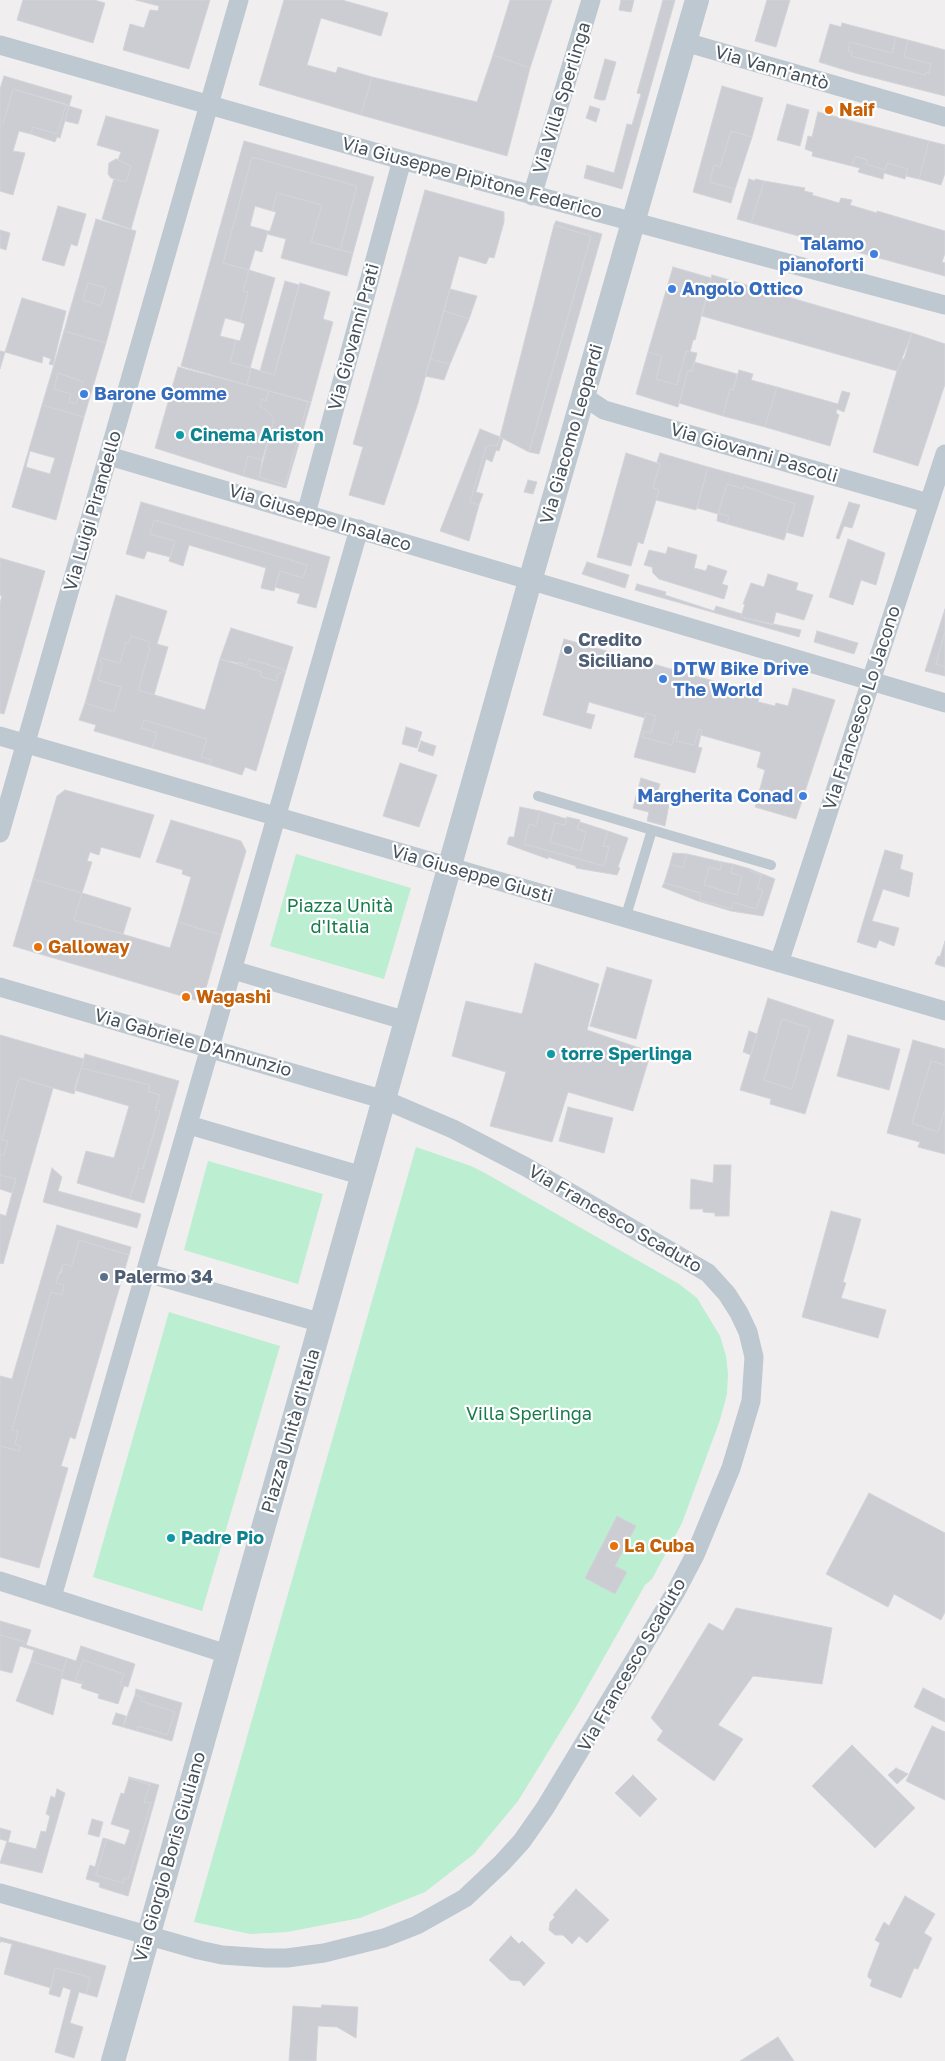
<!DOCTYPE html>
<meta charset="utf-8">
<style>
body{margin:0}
canvas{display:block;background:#f0eeee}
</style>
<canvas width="945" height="2061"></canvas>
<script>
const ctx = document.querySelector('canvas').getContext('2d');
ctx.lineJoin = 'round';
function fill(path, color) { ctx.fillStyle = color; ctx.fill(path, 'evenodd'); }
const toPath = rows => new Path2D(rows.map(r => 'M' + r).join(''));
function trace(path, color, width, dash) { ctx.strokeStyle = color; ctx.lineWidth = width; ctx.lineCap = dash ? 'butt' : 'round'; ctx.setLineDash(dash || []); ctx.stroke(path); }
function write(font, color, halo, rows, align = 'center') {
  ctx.font = font + ' "Golos Text",sans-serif'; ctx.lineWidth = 4.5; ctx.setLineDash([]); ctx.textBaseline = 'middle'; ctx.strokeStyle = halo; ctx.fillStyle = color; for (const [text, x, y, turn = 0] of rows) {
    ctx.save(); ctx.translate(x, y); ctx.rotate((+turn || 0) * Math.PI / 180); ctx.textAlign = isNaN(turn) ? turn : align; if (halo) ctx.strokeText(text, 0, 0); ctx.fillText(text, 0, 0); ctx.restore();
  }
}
fill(toPath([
 [296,854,411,888,384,979,270,946],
 [416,1147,471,1166,485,1173,679,1284,697,1298,720,1336,726,1356,728,1374,727,1394,720,1420,682,1523,652,1579,645,1585,577,1705,518,1801,474,1854,425,1892,360,1918,287,1932,250,1934,194,1922],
 [208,1161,323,1194,298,1284,184,1250],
 [169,1312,280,1346,202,1611,93,1577]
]), '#bceed1');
const building = toPath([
 [23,0,94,0,105,3,93,43,17,20,23,0],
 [136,0,210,0,189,69,123,50,130,24,144,28,150,10,158,11,159,6,136,0],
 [284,0,342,0,388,13,381,36,321,18,307,65,336,73,338,67,372,77,361,115,259,85,284,0],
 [510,0,552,0,530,68,493,55,510,0],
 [621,0,634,0,631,12,619,10,621,0],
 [663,0,675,0,622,189,584,178,587,165,614,173,627,124,632,125,641,94,637,93,663,0],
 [767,0,790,0,776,47,755,41,767,0],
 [842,23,896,37,892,53,850,42,848,51,852,52,851,56,925,75,926,72,929,73,931,64,904,57,908,40,945,50,945,96,855,73,819,62,830,24,841,27,842,23],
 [896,37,908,40,904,57,931,64,929,73,926,72,925,75,851,56,852,52,848,51,850,42,892,53,896,37],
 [493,55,530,68,507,156,361,115,372,77,477,102,493,55],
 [605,59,616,62,605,100,600,100,594,98,605,59],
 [4,76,72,96,69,106,13,89,3,124,0,127,0,89,4,76],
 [722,86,763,98,752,137,731,131,720,167,714,165,710,182,735,189,731,203,693,192,722,86],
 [13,89,66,104,57,134,33,127,31,134,19,131,13,151,25,153,13,195,0,191,0,127,3,124,13,89],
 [66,104,69,106,60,138,57,137,55,142,31,134,33,127,57,134,66,104],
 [787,104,809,110,800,146,777,140,787,104],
 [69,106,82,110,78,124,65,121,69,106],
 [590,106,600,109,596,122,586,118,590,106],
 [818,112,929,141,919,179,906,176,908,169,887,163,885,170,866,164,867,160,855,156,852,166,812,156,813,152,805,149,808,136,812,137,818,112],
 [106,116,159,130,131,229,102,219,114,179,126,182,131,166,118,160,121,152,97,145,106,116],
 [731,131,752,137,735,189,710,182,714,165,720,167,731,131],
 [244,141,374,177,353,253,340,250,357,186,252,157,223,263,249,270,243,291,248,292,240,322,225,318,220,336,236,340,230,362,251,368,247,385,181,366,244,141],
 [929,141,945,145,945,173,941,185,919,179,929,141],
 [855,156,867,160,866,164,885,170,887,163,908,169,905,179,884,173,883,179,858,172,860,168,852,166,855,156],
 [252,157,357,186,340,250,311,242,322,205,277,193,272,211,255,206,250,226,268,231,262,252,255,250,249,270,223,263,252,157],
 [116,159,131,166,126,182,111,178,108,174,109,163,116,159],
 [749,179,755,181,755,179,764,181,751,223,737,219,749,179],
 [764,181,805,188,804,191,813,193,812,195,839,203,841,198,852,200,850,205,877,213,877,211,945,231,945,253,942,262,945,263,945,276,751,223,764,181],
 [425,190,504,212,504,222,494,258,489,257,486,264,459,256,418,403,384,505,349,495,363,447,353,444,425,190],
 [277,193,322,205,311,242,353,253,347,276,281,258,286,239,267,234,268,231,270,231,276,212,272,211,277,193],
 [58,206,86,214,77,246,71,244,64,266,42,260,58,206],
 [96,219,136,231,106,343,64,331,96,219],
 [88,283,106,288,101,306,83,300,88,283],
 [556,221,602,234,539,454,529,452,591,236,554,225,556,221],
 [554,225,591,236,529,452,500,437,554,225],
 [0,230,10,233,6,250,0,248,0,230],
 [673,267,711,278,695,340,693,340,690,352,686,351,677,385,656,379,662,356,648,352,673,267],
 [249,270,275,278,250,368,230,362,236,340,240,341,245,324,240,322,248,292,243,291,249,270],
 [712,275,912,333,904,359,902,359,897,371,702,316,712,275],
 [285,281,299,285,274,375,260,371,285,281],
 [88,283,106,288,101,306,83,300,88,283],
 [300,283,330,292,323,319,333,322,311,402,247,385,251,368,274,375,300,283],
 [450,289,477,296,469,319,444,311,450,289],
 [22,298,66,311,53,365,49,364,51,359,43,356,42,363,5,352,22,298],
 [444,311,469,319,450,364,430,359,444,311],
 [64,331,106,343,84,417,42,405,64,331],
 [58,373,83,382,76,404,69,402,71,394,54,389,58,373],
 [912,333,945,344,945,384,918,466,873,452,897,371,912,333],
 [0,351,5,352,0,369,0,351],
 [686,351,697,353,692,371,688,371,678,407,636,394,648,352,662,356,656,379,677,385,686,351],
 [430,359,450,364,444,380,425,376,430,359],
 [694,362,737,374,733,390,730,389,723,416,679,403,688,371,692,371,694,362],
 [178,367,269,391,266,401,262,399,260,407,265,409,274,419,262,460,248,456,243,476,155,448,178,367],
 [739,370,753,374,751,380,777,387,765,427,723,416,730,389,733,390,739,370],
 [58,373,83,382,76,404,69,402,71,394,54,389,58,373],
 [777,387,838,404,842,391,850,393,844,412,837,409,836,413,839,415,830,446,765,427,777,387],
 [269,391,308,402,285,485,259,477,274,419,265,409,260,407,262,399,266,401,269,391],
 [308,402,311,402,286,488,243,476,248,456,262,460,259,477,285,485,308,402],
 [42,405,84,417,56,520,12,507,42,405],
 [480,429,500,437,497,446,491,445,486,447,470,502,479,505,469,541,440,531,480,429],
 [500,437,503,439,499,451,496,450,492,462,486,459,476,492,483,494,479,505,470,502,486,447,491,445,497,446,500,437],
 [30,451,55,458,50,474,26,467,30,451],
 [626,453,660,464,653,488,659,490,656,500,643,544,638,542,631,566,597,557,626,453],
 [660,453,708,467,696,510,656,500,659,490,653,488,660,464,657,462,660,453],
 [708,467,814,496,803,537,786,532,795,504,744,486,743,489,727,484,718,513,729,516,727,524,717,521,718,514,697,508,708,467],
 [528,480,537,482,533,494,524,492,528,480],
 [727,484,743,489,744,486,795,504,784,540,727,524,729,516,718,513,727,484],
 [141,502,330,557,316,608,297,603,300,594,275,587,280,571,303,578,307,565,154,520,150,534,175,541,170,557,147,551,144,559,126,554,141,502],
 [849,502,860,505,852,528,844,526,839,539,836,538,849,502],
 [154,520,307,565,303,578,280,571,274,591,261,588,266,568,189,545,183,566,169,561,175,541,150,534,154,520],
 [848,539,885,553,876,585,861,580,853,605,829,597,848,539],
 [668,547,697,555,694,568,706,571,708,565,727,571,722,584,728,586,724,599,659,579,653,573,652,567,644,565,649,550,666,554,668,547],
 [0,558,45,571,4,714,0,713,0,603,2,596,0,595,0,558],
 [587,562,629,575,625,588,582,574,587,562],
 [768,574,798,583,796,590,813,595,804,620,776,612,773,625,741,617,745,604,743,604,751,583,764,587,768,574],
 [637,584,666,592,665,595,714,611,716,606,742,614,741,617,801,630,799,637,635,590,637,584],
 [116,595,167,611,157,644,168,647,154,695,138,690,150,648,148,647,150,642,131,636,128,643,126,642,120,663,101,658,100,662,103,663,98,680,121,687,114,712,85,703,116,595],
 [945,609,945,632,936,664,945,667,945,676,925,671,945,609],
 [231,628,293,647,286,670,249,659,247,665,220,659,231,628],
 [817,631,858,643,854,654,814,642,817,631],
 [945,632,945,667,936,664,945,632],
 [131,636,150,642,148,647,150,648,138,690,205,710,220,659,262,672,260,676,276,681,278,674,286,670,256,771,245,767,242,775,210,765,212,760,201,757,207,739,144,720,141,728,157,733,152,748,94,731,96,725,79,720,85,703,114,712,121,687,98,680,103,663,100,662,101,658,120,663,126,642,128,643,131,636],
 [564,639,760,694,758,702,775,706,776,703,788,706,793,688,835,700,796,819,755,807,765,770,757,767,761,752,701,735,702,730,699,729,694,745,676,741,679,732,676,731,672,745,642,737,644,731,651,733,656,716,646,713,645,718,589,702,586,713,595,715,591,729,543,715,564,639],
 [249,659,286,670,278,674,276,681,260,676,262,672,237,664,238,662,247,665,249,659],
 [646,713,656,716,651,733,644,731,642,737,672,745,676,731,679,732,676,741,694,745,699,729,702,730,698,747,702,748,695,773,634,757,646,713],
 [144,720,207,739,201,757,212,760,210,765,152,748,157,733,141,728,144,720],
 [406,727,422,732,417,748,402,744,406,727],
 [421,741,436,746,433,756,418,751,421,741],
 [400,763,437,775,419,827,383,816,400,763],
 [641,778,660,784,658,790,671,793,665,826,647,821,649,812,633,808,641,778],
 [65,790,154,815,140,858,101,847,99,855,90,852,87,861,92,862,82,893,33,879,57,796,65,790],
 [520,807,540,811,536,826,529,824,524,844,604,866,609,847,603,846,608,831,628,838,618,867,620,868,617,875,576,868,576,866,548,857,548,859,507,844,509,837,514,837,520,807],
 [540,811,567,819,565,825,555,823,550,842,581,851,586,832,577,829,580,822,608,831,603,846,609,847,604,866,524,844,529,824,536,826,540,811],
 [567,817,580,820,577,829,586,832,581,851,550,842,555,823,565,825,567,817],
 [171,820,241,841,246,851,221,935,178,922,191,877,182,874,183,870,156,862,171,820],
 [885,850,903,855,900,869,913,873,909,897,883,889,872,921,899,928,894,946,879,940,876,948,857,942,885,850],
 [673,853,687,854,683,868,670,864,673,853],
 [687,854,722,862,720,870,709,867,704,885,737,895,742,876,731,873,733,864,750,869,750,871,761,875,757,889,763,890,756,909,733,902,732,909,700,900,701,893,664,883,670,864,683,868,687,854],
 [722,862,733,864,731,873,742,876,737,895,704,885,709,867,720,870,722,862],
 [750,869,775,879,763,916,731,911,698,901,662,887,664,883,701,893,700,900,732,909,733,902,756,909,763,890,757,889,761,875,750,871,750,869],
 [33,879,82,893,74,920,170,948,178,922,221,935,202,1002,13,946,33,879],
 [82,893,131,908,123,934,74,920,82,893],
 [945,941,945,967,935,964,938,956,940,957,945,941],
 [535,963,599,984,587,1030,651,1052,633,1111,568,1092,552,1142,490,1126,506,1072,452,1056,466,1001,522,1014,535,963],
 [607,967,652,980,636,1039,590,1026,607,967],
 [768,998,834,1020,805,1114,770,1104,771,1099,740,1090,768,998],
 [782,1019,810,1028,792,1089,764,1080,782,1019],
 [782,1019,810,1028,792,1089,764,1080,782,1019],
 [749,1031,757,1034,751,1055,743,1052,749,1031],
 [0,1035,84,1059,74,1094,19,1078,2,1140,8,1141,4,1155,0,1154,0,1035],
 [848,1035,900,1049,889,1090,837,1076,848,1035],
 [913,1040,945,1049,945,1065,931,1061,912,1123,938,1132,945,1109,945,1154,918,1147,920,1142,887,1133,913,1040],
 [85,1054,179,1081,144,1203,130,1199,139,1168,143,1169,160,1111,155,1110,160,1095,148,1091,150,1085,81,1068,85,1054],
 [931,1061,945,1065,945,1109,938,1132,912,1123,931,1061],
 [81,1068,150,1085,148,1091,160,1095,155,1110,160,1111,143,1169,139,1168,130,1199,77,1183,86,1151,114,1158,129,1106,74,1090,81,1068],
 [19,1078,53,1088,3,1264,0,1263,0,1214,6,1216,16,1179,0,1175,0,1154,4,1155,8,1141,2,1140,19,1078],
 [568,1107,613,1118,604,1153,559,1141,568,1107],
 [714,1165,731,1165,729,1216,715,1216,715,1213,703,1212,703,1209,690,1209,691,1179,713,1183,714,1165],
 [52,1168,62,1177,58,1191,141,1214,137,1228,43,1202,52,1168],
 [0,1175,16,1179,12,1193,0,1189,0,1175],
 [831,1211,861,1219,843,1282,846,1283,841,1298,886,1310,878,1338,802,1317,831,1211],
 [57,1225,131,1247,129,1255,79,1240,72,1266,63,1264,56,1283,64,1285,62,1295,51,1292,12,1430,18,1431,15,1444,20,1446,19,1451,0,1446,0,1376,12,1379,57,1225],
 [79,1240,129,1255,75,1439,70,1437,61,1466,68,1468,39,1568,0,1557,0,1446,19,1451,20,1446,15,1444,18,1431,12,1430,51,1292,62,1295,64,1285,56,1283,59,1273,61,1273,63,1264,72,1266,79,1240],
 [869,1493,945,1533,945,1612,941,1620,894,1594,888,1607,826,1574,869,1493],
 [617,1516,636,1526,615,1566,627,1572,615,1594,585,1578,617,1516],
 [736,1608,832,1628,822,1684,753,1676,718,1725,743,1739,714,1781,657,1740,663,1731,651,1718,709,1623,723,1631,736,1608],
 [0,1621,31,1630,26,1645,67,1658,63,1671,31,1661,34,1650,23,1647,25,1642,0,1635,0,1621],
 [0,1635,25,1642,23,1647,20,1646,12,1673,0,1670,0,1635],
 [81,1646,135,1664,128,1687,120,1685,124,1674,83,1660,75,1680,83,1682,82,1684,61,1678,67,1658,76,1661,81,1646],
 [83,1660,124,1674,120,1685,124,1686,118,1704,98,1698,99,1694,81,1688,83,1682,75,1680,83,1660],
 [31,1661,63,1671,53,1715,16,1701,31,1661],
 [923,1688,945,1699,945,1722,914,1707,923,1688],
 [136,1689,182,1703,172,1741,137,1731,138,1726,167,1735,175,1712,141,1701,142,1697,135,1695,136,1689],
 [135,1695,142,1697,141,1701,175,1712,167,1735,138,1726,137,1731,123,1727,135,1695],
 [116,1713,126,1716,123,1727,112,1724,116,1713],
 [932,1726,945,1732,945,1800,906,1781,932,1726],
 [852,1745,915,1808,875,1848,812,1786,852,1745],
 [896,1768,908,1774,897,1784,888,1775,896,1768],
 [633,1775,657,1799,640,1817,615,1793,633,1775],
 [129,1777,159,1785,128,1896,99,1887,100,1883,86,1879,90,1865,95,1867,103,1838,107,1839,96,1875,123,1883,124,1878,128,1879,151,1803,144,1802,150,1785,129,1777],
 [129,1778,150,1785,144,1802,151,1803,128,1879,124,1878,123,1883,96,1875,107,1839,125,1845,130,1830,111,1824,121,1793,124,1794,129,1778],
 [57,1789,65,1793,42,1873,0,1863,7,1841,0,1839,0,1828,11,1831,8,1842,36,1849,41,1831,46,1832,50,1816,46,1814,51,1796,55,1798,57,1789],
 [92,1819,103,1822,99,1837,88,1834,92,1819],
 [576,1889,609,1920,587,1943,579,1936,572,1944,563,1935,555,1935,549,1930,550,1922,555,1917,553,1915,576,1889],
 [905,1896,935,1914,924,1933,932,1938,918,1969,914,1968,901,1998,870,1986,872,1980,868,1977,868,1974,880,1943,875,1940,884,1922,889,1926,905,1896],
 [511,1936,519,1944,522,1941,545,1963,524,1986,520,1981,510,1980,489,1960,511,1936],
 [0,1937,106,1966,97,1997,86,1994,90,1977,55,1968,51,1988,4,1974,12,1944,0,1941,0,1943,0,1937],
 [55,1968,90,1977,86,1994,79,1992,70,2023,83,2027,74,2058,55,2052,71,1990,63,1987,60,1997,49,1994,55,1968],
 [322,2005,358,2007,356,2038,337,2027,318,2026,316,2061,289,2061,293,2006,321,2008,322,2005],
 [778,2037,794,2061,740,2061,778,2037]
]);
fill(building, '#cbcdd3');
trace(building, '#d2d4d9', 1);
trace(toPath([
 [538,796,652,830],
 [625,919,652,830,771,865]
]), '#bec8d0', 10);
trace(toPath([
 [685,42,945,117],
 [0,45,402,160,945,305],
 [532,196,591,0],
 [583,396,604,410,928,503],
 [109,456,945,703],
 [306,514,402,160],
 [0,736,945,1011],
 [0,833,239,0],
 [779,963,945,454],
 [233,970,407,1021],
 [0,987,385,1100,453,1129,526,1167,708,1273,727,1294,739,1313,748,1332,754,1357,751,1401,731,1468,695,1555,675,1593,545,1808,522,1841,502,1863,465,1898,417,1925,384,1938,324,1953,287,1958,266,1958,222,1955,199,1950,0,1893],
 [189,1125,363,1176],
 [147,1273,322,1323],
 [0,1581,227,1654],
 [52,1597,359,529]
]), '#bec8d0', 19);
trace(toPath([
 [113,2061,530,581,697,0]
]), '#bec8d0', 24);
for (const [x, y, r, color] of [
 [829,110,5,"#e8710a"],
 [874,254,5,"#3f7fe0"],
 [672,289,5,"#3f7fe0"],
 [84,394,5,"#3f7fe0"],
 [180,435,5,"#0f9aa8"],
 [568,650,5,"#5c6f8a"],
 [663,679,5,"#3f7fe0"],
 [803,796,5,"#3f7fe0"],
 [38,947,5,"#e8710a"],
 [186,997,5,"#e8710a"],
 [551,1054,5,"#0f9aa8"],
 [104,1277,5,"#5c6f8a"],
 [171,1538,5,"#0f9aa8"],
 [614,1546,5,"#e8710a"]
]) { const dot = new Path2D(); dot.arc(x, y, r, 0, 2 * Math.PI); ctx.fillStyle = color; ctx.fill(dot); trace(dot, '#fff', 2); }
write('18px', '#46515b', '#fff', [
 ["Via Vann'antò",772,68,16],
 ["Via Villa Sperlinga",562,98,-73],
 ["Via Giuseppe Pipitone Federico",472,178,15],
 ["Via Giovanni Prati",354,337,-75],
 ["Via Giacomo Leopardi",572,434,-74],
 ["Via Giovanni Pascoli",754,453,16],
 ["Via Luigi Pirandello",93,511,-74],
 ["Via Giuseppe Insalaco",320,518,17],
 ["Via Francesco Lo Jacono",862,708,-72],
 ["Via Giuseppe Giusti",472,874,16],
 ["Via Gabriele D'Annunzio",193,1043,16],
 ["Via Francesco Scaduto",615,1219,30],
 ["Piazza Unità d'Italia",291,1431,-74],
 ["Via Francesco Scaduto",632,1665,-60],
 ["Via Giorgio Boris Giuliano",170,1857,-74]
]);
write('bold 18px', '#c56008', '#fff', [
 ["Naif",839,110],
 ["Galloway",48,947],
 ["Wagashi",196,997],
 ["La Cuba",624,1546]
], 'left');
write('bold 18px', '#366cbe', '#fff', [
 ["Talamo",864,244,"right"],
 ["pianoforti",864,265,"right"],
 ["Angolo Ottico",682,289],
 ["Barone Gomme",94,394],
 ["DTW Bike Drive",673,669],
 ["The World",673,690],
 ["Margherita Conad",793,796,"right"]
], 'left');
write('bold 18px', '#0d838f', '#fff', [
 ["Cinema Ariston",190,435],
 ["torre Sperlinga",561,1054],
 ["Padre Pio",181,1538]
], 'left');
write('bold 18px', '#4e5e75', '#fff', [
 ["Credito",578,640],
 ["Siciliano",578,661],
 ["Palermo 34",114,1277]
], 'left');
write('18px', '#187b4c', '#fff', [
 ["Piazza Unità",340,906],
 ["d'Italia",340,927],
 ["Villa Sperlinga",529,1414]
]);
</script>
